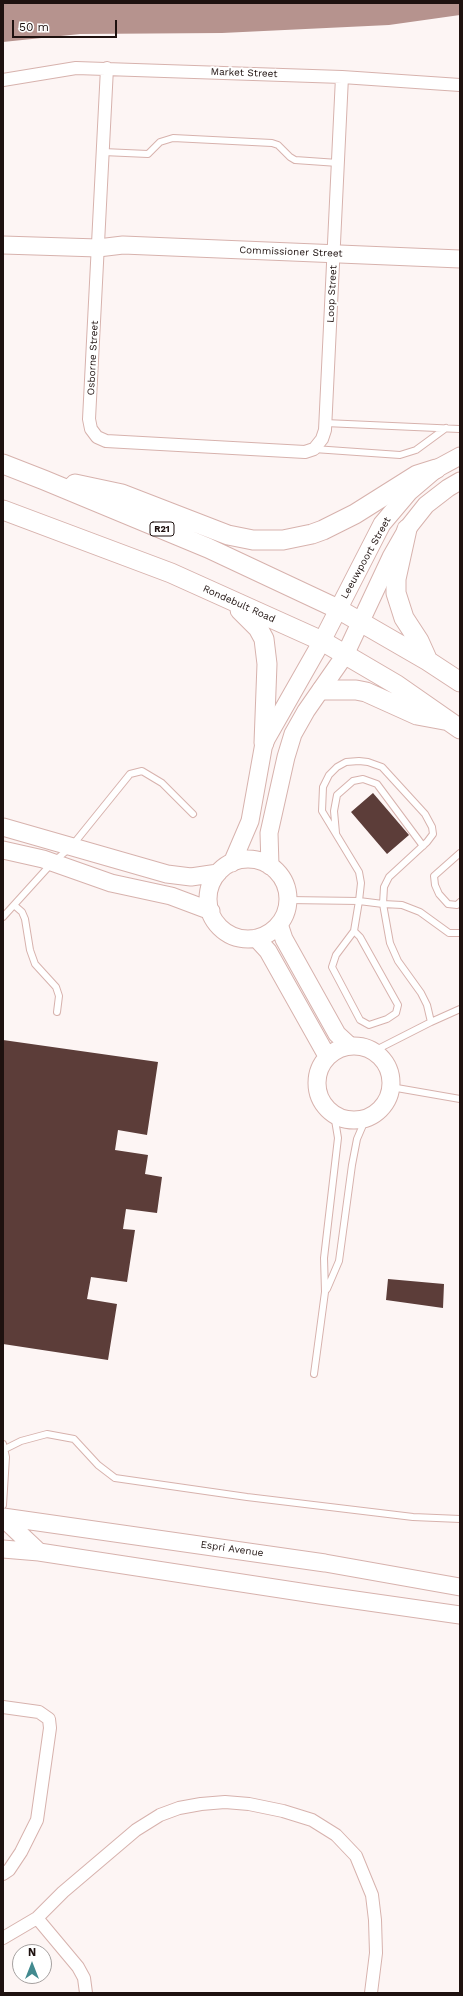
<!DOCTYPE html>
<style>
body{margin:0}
#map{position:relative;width:463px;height:1996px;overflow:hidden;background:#fdf5f4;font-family:"Work Sans",sans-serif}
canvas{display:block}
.frame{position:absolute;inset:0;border:4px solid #1e110f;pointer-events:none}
.north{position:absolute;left:12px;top:1944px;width:40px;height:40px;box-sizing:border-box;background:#fff;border:1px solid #a5a09f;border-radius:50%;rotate:0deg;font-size:11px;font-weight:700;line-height:16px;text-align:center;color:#1e110f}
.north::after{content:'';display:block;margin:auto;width:14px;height:18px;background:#428a8f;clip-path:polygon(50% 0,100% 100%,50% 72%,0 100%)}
.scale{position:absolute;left:12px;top:20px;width:105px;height:18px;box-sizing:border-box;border:2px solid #1e110f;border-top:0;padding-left:5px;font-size:12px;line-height:14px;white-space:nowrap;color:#1e110f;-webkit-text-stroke:3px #fff;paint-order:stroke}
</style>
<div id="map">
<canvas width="463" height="1996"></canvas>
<div class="frame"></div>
<div class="north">N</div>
<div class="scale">50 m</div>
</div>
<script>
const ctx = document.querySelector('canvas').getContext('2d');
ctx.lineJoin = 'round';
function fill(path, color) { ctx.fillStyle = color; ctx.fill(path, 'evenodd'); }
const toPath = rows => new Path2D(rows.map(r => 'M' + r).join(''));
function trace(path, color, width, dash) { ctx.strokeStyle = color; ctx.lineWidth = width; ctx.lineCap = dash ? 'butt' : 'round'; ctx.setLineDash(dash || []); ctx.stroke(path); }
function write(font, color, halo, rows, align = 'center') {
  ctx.font = font + ' "Work Sans",sans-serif'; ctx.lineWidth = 4; ctx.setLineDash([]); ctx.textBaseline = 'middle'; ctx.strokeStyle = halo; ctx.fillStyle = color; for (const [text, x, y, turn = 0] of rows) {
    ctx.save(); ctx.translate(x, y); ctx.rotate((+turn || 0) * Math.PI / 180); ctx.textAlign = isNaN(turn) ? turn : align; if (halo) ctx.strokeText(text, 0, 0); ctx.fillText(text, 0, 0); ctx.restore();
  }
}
fill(toPath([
 [3,3,460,3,460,15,389,25,222,33,80,34,3,42]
]), '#b6938e');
fill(toPath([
 [373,793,409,835,387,854,351,812],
 [3,1040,158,1062,147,1135,118,1130,115,1150,148,1155,145,1174,162,1177,157,1213,126,1209,123,1229,135,1230,127,1282,91,1277,87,1299,117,1304,108,1360,3,1344],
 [388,1279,444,1284,443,1308,386,1300]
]), '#5c3d39');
const lane = toPath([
 [103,152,148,154,160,142,173,138,272,143,278,145,290,157,295,160,338,163],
 [325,423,459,429],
 [314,449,400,455,416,450,446,428],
 [336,833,334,811,337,795,353,781,363,779,377,784,423,846],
 [460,853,434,876,435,885,439,894,448,904,457,905,460,902],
 [288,900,359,901,354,931,336,955,332,967,360,1020,369,1025,387,1019,396,1013,398,1005,360,937,354,931],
 [14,905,22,912,25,919,30,950,35,964,56,987,59,996,57,1012],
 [3,917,52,863,71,847,130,774,142,771,162,783,193,814],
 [431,1022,427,1005,421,993,398,961,390,943,383,904,384,887,389,877,427,842,433,834,432,827,425,814,382,767,368,762,359,761,346,762,337,767,329,775,323,787,322,811,359,872,361,883,359,901,383,904,402,905,420,912,449,933,460,933],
 [374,1051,431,1022,460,1009],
 [391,1087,460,1099],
 [327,1289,339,1261,352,1165,357,1139,366,1118],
 [314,1374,325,1292,324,1258,338,1138,334,1114],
 [3,1444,6,1457,3,1505],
 [5,1449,21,1441,47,1434,74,1439,98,1465,115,1478,247,1497,413,1517,460,1519]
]);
const street = toPath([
 [107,68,89,419,91,429,97,437,106,441,305,452,314,449,322,439,325,430,342,77],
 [3,80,76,68,342,77,460,85],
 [3,1707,39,1712,49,1719,50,1728,37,1820,21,1852,9,1870,3,1874],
 [37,1918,78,1967,84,1978,86,1993],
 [3,1938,37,1918,63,1892,136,1830,160,1815,179,1808,201,1804,225,1802,249,1804,283,1811,312,1820,336,1835,356,1856,372,1895,375,1920,376,1953,371,1993]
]);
const secondary = toPath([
 [3,245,98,248,123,245,460,259],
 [3,827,167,874,191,877,218,873],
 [3,850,43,859,111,883,171,896,211,911],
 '208 899a40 40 0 1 1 80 0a40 40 0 1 1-80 0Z',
 [232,863,250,821,264,743,322,641,382,524,409,492,436,469,460,456],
 [270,866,269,833,286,757,293,734,306,711,345,655,391,557,407,529,426,505,448,488,460,481],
 [279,924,284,939,337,1034,350,1046],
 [256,938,268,951,327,1056],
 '317 1083a37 37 0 1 1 74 0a37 37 0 1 1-74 0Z',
 [3,1517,325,1563,460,1587],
 [3,1518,39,1552],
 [3,1549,39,1552,320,1595,460,1615]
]);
const primary = toPath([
 [3,464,44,480,208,548,338,609,428,661,460,682],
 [75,484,122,494,228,535,253,540,283,540,312,534,323,530,355,514,417,475,436,469],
 [3,510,171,573,322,641,397,685,460,729],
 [407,529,396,579,396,593,404,618,419,641,428,661],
 [240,610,258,628,264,639,267,664,264,743],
 [322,690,356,690,366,692,417,715,444,720]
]);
trace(lane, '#d7b2ad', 8);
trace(street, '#d7b2ad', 14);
trace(secondary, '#d7b2ad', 19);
trace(primary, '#d7b2ad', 21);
trace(lane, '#fff', 6);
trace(street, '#fff', 12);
trace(secondary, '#fff', 17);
trace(primary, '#fff', 19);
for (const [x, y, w] of [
 [162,529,24]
]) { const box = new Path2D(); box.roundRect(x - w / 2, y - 7, w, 14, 3); ctx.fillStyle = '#fff'; ctx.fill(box); trace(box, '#1e110f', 1); }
write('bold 9px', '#1e110f', null, [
 ["R21",162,529]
]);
write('10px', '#1e110f', '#fff', [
 ["Market Street",244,73,2],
 ["Commissioner Street",291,252,2],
 ["Loop Street",332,294,-87],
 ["Osborne Street",93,358,-87],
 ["Leeuwpoort Street",366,558,-61],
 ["Rondebult Road",239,604,24],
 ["Espri Avenue",232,1549,8]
]);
</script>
